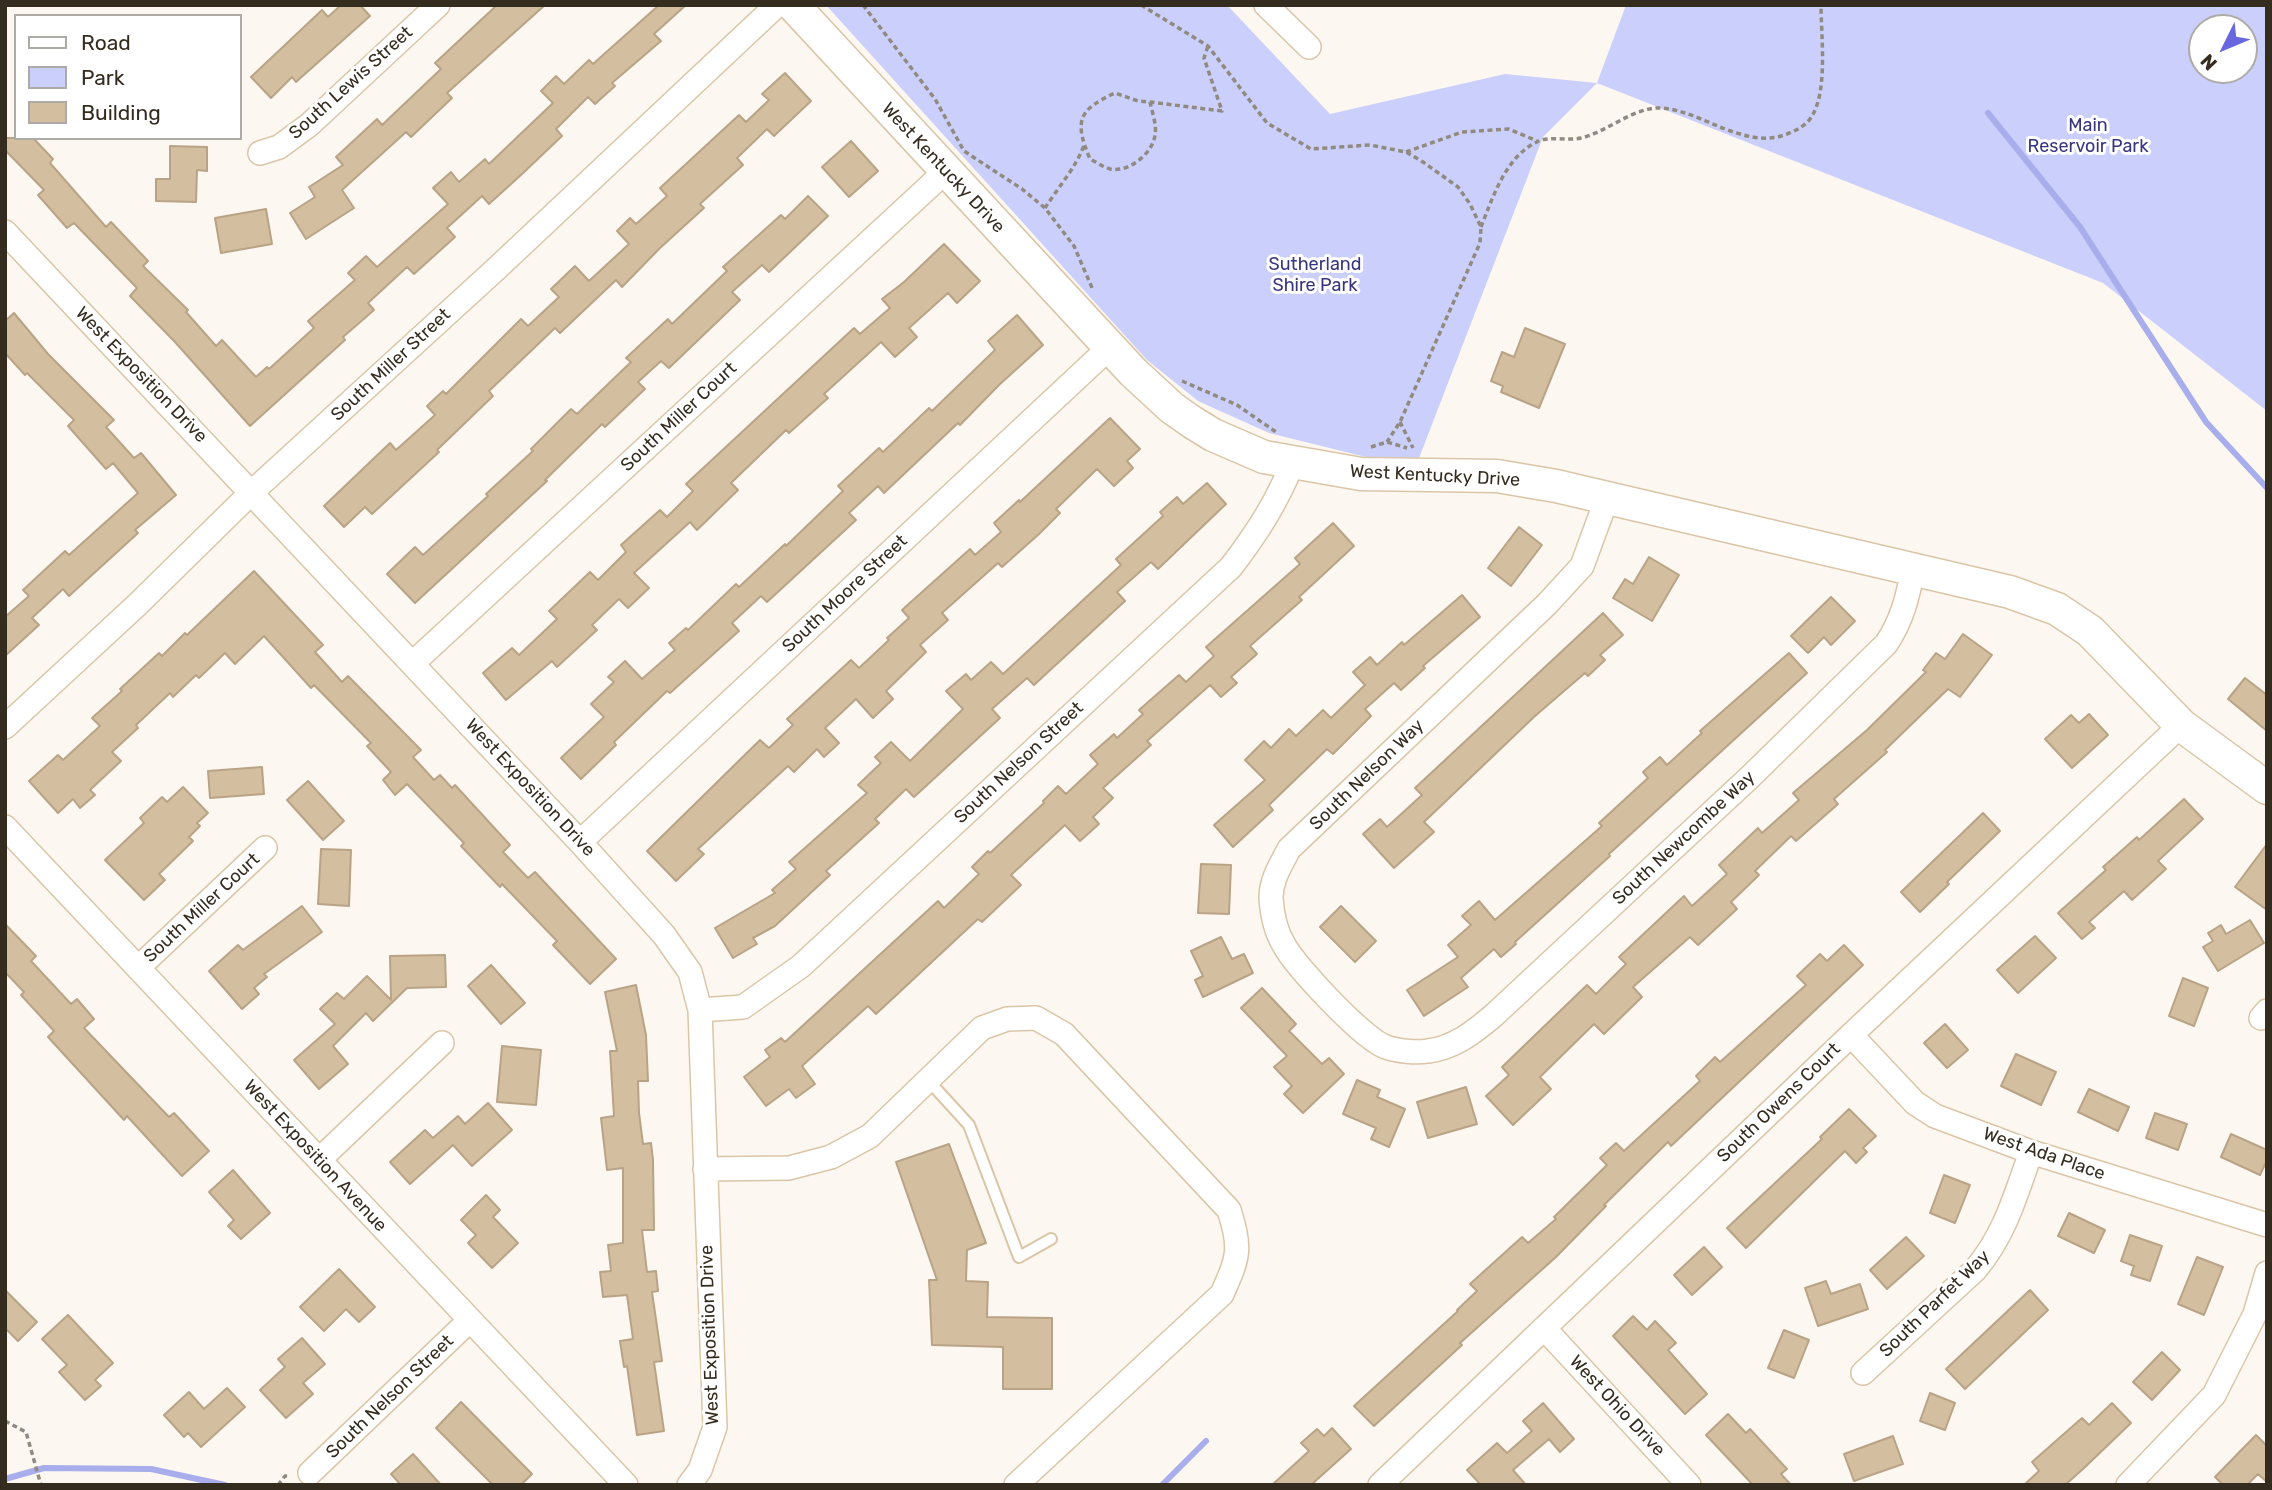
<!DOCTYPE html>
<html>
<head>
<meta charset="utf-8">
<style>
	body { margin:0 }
	#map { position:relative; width:2272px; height:1490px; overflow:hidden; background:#fcf8f1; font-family:Rubik,sans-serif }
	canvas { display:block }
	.frame { position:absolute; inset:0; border:7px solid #352c20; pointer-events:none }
	.legend { position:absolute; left:14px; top:14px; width:228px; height:126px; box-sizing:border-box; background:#fff; border:2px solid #aeaba6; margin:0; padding:9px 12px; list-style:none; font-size:21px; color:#352c20 }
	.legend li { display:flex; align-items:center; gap:14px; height:35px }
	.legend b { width:35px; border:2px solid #aeaba6 }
	.north { position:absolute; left:2188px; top:14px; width:70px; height:70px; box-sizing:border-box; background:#fff; border:2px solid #aeaba6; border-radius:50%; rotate:227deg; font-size:19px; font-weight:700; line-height:28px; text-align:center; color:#352c20 }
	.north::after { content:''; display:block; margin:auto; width:24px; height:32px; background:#6966e0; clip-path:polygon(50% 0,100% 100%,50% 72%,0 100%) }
</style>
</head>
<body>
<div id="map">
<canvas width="2272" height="1490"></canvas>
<div class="frame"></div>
<ul class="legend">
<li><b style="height:9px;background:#fff"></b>Road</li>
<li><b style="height:19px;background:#cacffb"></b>Park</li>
<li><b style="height:19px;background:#d4bea0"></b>Building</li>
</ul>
<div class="north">N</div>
</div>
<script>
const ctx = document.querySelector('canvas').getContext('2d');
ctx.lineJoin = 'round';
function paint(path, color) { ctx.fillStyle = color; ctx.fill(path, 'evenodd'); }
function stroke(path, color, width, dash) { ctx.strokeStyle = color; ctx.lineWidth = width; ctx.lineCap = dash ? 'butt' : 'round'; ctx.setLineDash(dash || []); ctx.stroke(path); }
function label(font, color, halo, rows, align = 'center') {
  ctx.font = font + ' Rubik,sans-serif'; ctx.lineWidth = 6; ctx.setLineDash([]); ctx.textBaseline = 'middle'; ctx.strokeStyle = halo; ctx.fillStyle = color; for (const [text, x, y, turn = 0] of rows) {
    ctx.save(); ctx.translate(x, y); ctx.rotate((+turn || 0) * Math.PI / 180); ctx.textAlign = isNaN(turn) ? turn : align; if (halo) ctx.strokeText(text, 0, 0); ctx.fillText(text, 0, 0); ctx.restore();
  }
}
const green = new Path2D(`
	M826,5H1227L1330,114L1505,74L1597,83L1626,5H2267V411L2103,283L1597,83L1543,137L1419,458L1378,460L1269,433L1198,401L1147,360ZM2202,28H2244V70H2202Z`);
const stream = new Path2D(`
	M1988,113L2080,227L2206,422L2267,488
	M5,1479L44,1468L151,1469L225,1485
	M1162,1485L1206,1441`);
const building = new Path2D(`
	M341,5H360L370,16L296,82L292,77L271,98L251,77L322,10L328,17Z
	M497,5H545L447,93L452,98L411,137L406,132L342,190L354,208L306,239L290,213L315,197L309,187L343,165L336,157L377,119L382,125L441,69L435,63Z
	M659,5H686L654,34L661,41L612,83L615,86L595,104L588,97L556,129L562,136L522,174L489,204L482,196L447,228L455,237L414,274L407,267L368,303L374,310L343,337L345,340L250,426L175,342L130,296L137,288L74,223L67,228L38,195L44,190L5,150V138H33L53,159L50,163L106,227L111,222L148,261L143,266L188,310L186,312L216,346L222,340L256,377L267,367L269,369L314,328L308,321L355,280L348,273L366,256L377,267L448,204L433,188L451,172L459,182L485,159L489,164L553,103L541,91L556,76L564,84L589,60L593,64Z
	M785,73L811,101L774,136L767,129L737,158L743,165L700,204L704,208L660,248L622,287L616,280L560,333L555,328L489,391L493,396L437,450L439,452L372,514L365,507L344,527L324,506L390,443L396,450L435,415L427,406L443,391L446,394L521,319L528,326L559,297L551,289L575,266L589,281L629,244L617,231L630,218L636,224L667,196L660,188L739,115L746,122L769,100L762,94Z
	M851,141L878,171L849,197L822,167Z
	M170,146L207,147V171L197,170L196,202L156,201V179H170Z
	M808,196L828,216L769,272L762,265L732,292L740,300L669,368L661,361L638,382L645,389L605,427L602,424L545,480L547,481L415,603L387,574L415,547L423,555L488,496L486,494L533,451L531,449L571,409L577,414L631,362L626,358L668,319L672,324L727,271L723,267L781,215L785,219Z
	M266,209L272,244L221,253L215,218Z
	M944,244L980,281L957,303L948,293L909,328L917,337L895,357L881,342L824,394L828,398L789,433L786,430L731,483L738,490L697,530L690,522L634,573L649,588L628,608L619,599L592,625L597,630L557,667L552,661L506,700L483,673L512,648L519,655L557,619L549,611L590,572L598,580L626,552L621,545L660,510L667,517L693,491L686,484L854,328L860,334L890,308L882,299L904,282Z
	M14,313L48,354L114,420L106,427L134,458L141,453L176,495L135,530L138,533L69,596L63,589L32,618L39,625L5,656V617L29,596L23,590L65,551L69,555L138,493L113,463L106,469L68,426L74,420L27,373L25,375L5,353V321Z
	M1017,315L1043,345L999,385L960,425L958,423L884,493L878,486L849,513L856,520L767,602L761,596L732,623L739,631L670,693L667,691L614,742L616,745L581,779L561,758L604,717L591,704L614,682L608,677L625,661L642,679L675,650L669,643L686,628L688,630L736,584L739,587L785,544L786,546L843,491L838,486L879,448L883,452L929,408L932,411L995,350L988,341Z
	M1525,328L1565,344L1539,408L1501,392L1503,386L1491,381L1502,352L1514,357Z
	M1110,418L1140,449L1127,461L1133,468L1114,486L1097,469L1056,509L1060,513L1039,534L1002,567L998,563L942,613L948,620L920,645L926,652L886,691L893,699L873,718L856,699L825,728L839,743L824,757L817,749L794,772L788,766L698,849L704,854L676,881L647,851L760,740L769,748L793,725L787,719L851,660L859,668L889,640L887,638L909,618L902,610L970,549L975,555L1001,532L994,523L1019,500L1020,502Z
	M1207,483L1226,504L1158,569L1151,562L1117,592L1125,601L1034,685L1027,678L992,709L1000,718L914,797L906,789L875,819L879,823L826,871L830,875L775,926L753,938L757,944L733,958L715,928L775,893L772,890L796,869L789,862L867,793L858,785L881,763L875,757L891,742L910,761L963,709L946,691L966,674L971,680L991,662L1003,674L1121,565L1116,559L1163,516L1160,512L1177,497L1183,504Z
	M1333,523L1354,546L1299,597L1302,600L1250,646L1257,654L1231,677L1237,683L1221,697L1210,685L1147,741L1151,745L1103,788L1113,798L1093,817L1099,824L1080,841L1065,825L1011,875L1021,885L982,922L978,919L876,1014L868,1006L802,1066L815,1084L796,1098L789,1089L766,1106L744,1077L770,1057L765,1050L781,1038L785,1042L938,901L944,908L979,874L972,867L988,851L990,853L1044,803L1043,801L1058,786L1066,794L1098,764L1090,755L1114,734L1117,738L1143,714L1139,710L1179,675L1186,682L1214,656L1206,647L1300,564L1295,558Z
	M1519,527L1542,545L1511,586L1488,568Z
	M1649,557L1679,575L1652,621L1613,598L1625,579L1633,584Z
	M254,571L323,645L315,652L342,682L348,676L421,750L413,757L434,780L440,775L452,788L455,785L510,845L503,852L528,878L535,872L616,959L590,984L553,945L557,941L502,884L500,887L461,846L464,843L407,784L395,795L383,780L391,772L367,746L371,743L314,685L311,688L264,636L235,664L225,653L199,678L196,675L173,697L170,693L136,725L138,728L112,752L121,761L90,790L95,795L80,808L73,799L58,813L29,781L58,755L63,760L100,726L92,718L122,691L120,689L159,653L162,656L185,633L187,635Z
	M1462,595L1480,617L1423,666L1425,668L1401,690L1394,683L1365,709L1371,716L1333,754L1327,749L1269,805L1273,810L1233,847L1214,825L1265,780L1245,760L1264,741L1271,748L1289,729L1296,736L1323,710L1331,718L1365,685L1353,672L1370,657L1377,665L1402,642L1404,645Z
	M1831,597L1855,621L1831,645L1824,637L1808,653L1791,636Z
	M1603,613L1623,635L1600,655L1605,660L1588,676L1585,673L1535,716L1424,822L1434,832L1394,868L1363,834L1380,819L1387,827L1422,795L1415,788Z
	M1963,634L1992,655L1960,697L1948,689L1885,750L1887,752L1834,799L1838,804L1796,841L1791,836L1755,871L1759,875L1731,902L1737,909L1698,945L1690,937L1633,987L1642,997L1604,1034L1594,1024L1540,1077L1551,1089L1513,1125L1486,1096L1509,1075L1502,1067L1587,985L1596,994L1626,964L1619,957L1684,896L1692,906L1727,874L1719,865L1758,828L1762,833L1799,800L1793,793L1867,730L1926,672L1923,670L1936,653L1945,659Z
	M1789,653L1807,673L1609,854L1610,856L1515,942L1516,944L1501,957L1494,949L1461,978L1468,987L1424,1016L1407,990L1458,957L1448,945L1471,925L1462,916L1479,901L1495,920L1602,826L1599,823L1648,778L1643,772L1660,757L1667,765L1702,733L1700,731Z
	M2245,678L2267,695V731L2228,699Z
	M2089,714L2108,735L2072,768L2045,739L2071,715L2079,723Z
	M262,767L264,794L210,798L208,771Z
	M308,781L344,821L323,840L287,800Z
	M183,787L208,813L197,823L200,826L189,837L193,841L159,874L165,880L144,900L105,860L144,823L140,818L162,797L167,802Z
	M2184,799L2203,819L2158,861L2166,869L2132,900L2124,891L2089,922L2095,928L2082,939L2058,913L2106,870L2103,867L2137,837L2139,840Z
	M1983,813L2000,831L1947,882L1949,884L1920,912L1901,892Z
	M2267,844V910L2235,887Z
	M321,849L351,850L349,906L318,904Z
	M1201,864L1231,865L1229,914L1198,913Z
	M302,906L322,932L264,974L267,977L254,988L259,994L242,1009L209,971L238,945L243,950Z
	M1341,906L1376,941L1355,962L1320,927Z
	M2250,920L2264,943L2218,971L2203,947L2213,941L2208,933L2221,925L2226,934Z
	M5,924L36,956L31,961L71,1004L77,999L94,1019L84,1028L169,1117L174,1113L209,1151L182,1176L127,1116L124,1120L48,1037L54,1031L21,995L24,992L5,972Z
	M2035,936L2056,958L2018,993L1997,970Z
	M1221,937L1232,959L1244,954L1253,973L1203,997L1195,980L1203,976L1191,951Z
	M1844,945L1863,965L1671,1146L1668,1142L1604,1205L1606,1206L1556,1257L1460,1343L1462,1345L1374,1426L1354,1406L1458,1311L1457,1310L1477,1291L1470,1284L1522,1237L1528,1243L1556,1219L1554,1217L1607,1165L1600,1158L1616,1143L1624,1151L1700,1081L1696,1076L1715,1057L1720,1062L1806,985L1797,976L1820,954L1827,961Z
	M445,955L446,987L407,988L373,1021L366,1013L333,1046L348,1064L319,1089L294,1060L335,1024L320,1009L337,993L344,999L367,976L391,1000L390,956Z
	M491,965L525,1003L501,1024L468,986Z
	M2183,978L2208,988L2194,1026L2169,1016Z
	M636,985L646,1035L648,1081H638L639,1113L643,1144L651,1143L653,1160L654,1230H642L647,1272L656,1271L658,1291L652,1292L662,1361L654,1362L664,1431L637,1435L627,1366L624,1367L620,1341L633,1339L627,1295L603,1297L600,1272L611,1271L608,1245L623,1243V1168L607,1170L601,1118L614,1116L610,1051H617L605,992Z
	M1262,988L1296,1024L1289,1031L1322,1064L1329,1058L1344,1074L1303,1113L1284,1094L1292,1086L1274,1067L1287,1056L1241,1008Z
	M1945,1024L1968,1050L1947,1068L1924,1043Z
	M502,1046L541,1050L536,1105L497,1102Z
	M2016,1054L2056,1072L2041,1105L2001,1086Z
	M1357,1080L1380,1090L1377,1097L1405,1109L1389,1147L1371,1139L1376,1128L1343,1114Z
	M1466,1087L1477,1124L1428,1138L1417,1102Z
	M2089,1089L2129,1107L2118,1131L2078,1112Z
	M488,1103L512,1130L472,1166L453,1145L410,1184L390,1162L425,1130L433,1138L458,1116L465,1124Z
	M1849,1109L1876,1136L1863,1148L1867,1152L1856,1163L1845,1151L1746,1248L1727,1228L1822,1139L1820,1137Z
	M2155,1113L2187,1124L2178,1150L2146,1138Z
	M2231,1134L2267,1150V1160L2260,1175L2221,1157Z
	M949,1144L986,1243L967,1250L966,1281L988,1282L987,1317L1052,1318V1389H1003V1347L932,1345L929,1280H937L896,1162Z
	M233,1170L270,1213L241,1239L228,1226L234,1220L209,1192Z
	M1944,1175L1970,1185L1955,1223L1930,1213Z
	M486,1195L500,1210L493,1217L518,1243L492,1268L468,1243L476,1235L461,1220Z
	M2069,1213L2105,1230L2094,1253L2058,1236Z
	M2130,1235L2162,1246L2150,1281L2131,1275L2134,1266L2121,1261Z
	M1906,1237L1924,1256L1887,1289L1870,1270Z
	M1704,1247L1722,1267L1692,1295L1674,1275Z
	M2197,1257L2223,1267L2204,1315L2178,1304Z
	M339,1269L375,1307L359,1322L346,1309L324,1331L300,1307Z
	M1826,1281L1831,1294L1860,1284L1868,1309L1818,1326L1805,1288Z
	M5,1290L37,1322L18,1341L5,1328Z
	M2030,1290L2048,1310L1965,1389L1946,1369Z
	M68,1315L113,1363L95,1380L101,1386L85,1400L59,1372L67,1365L42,1339Z
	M1633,1316L1647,1330L1655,1321L1676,1343L1668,1350L1707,1394L1685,1414L1613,1336Z
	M1784,1330L1809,1340L1794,1378L1768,1368Z
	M302,1338L325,1364L303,1383L313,1394L286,1418L260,1390L285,1367L278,1359Z
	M2162,1352L2180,1370L2152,1400L2133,1382Z
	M227,1388L245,1407L201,1447L188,1433L184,1437L164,1415L189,1392L204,1409Z
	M1930,1393L1955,1403L1945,1430L1920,1421Z
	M461,1402L532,1474L521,1485H493L436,1428Z
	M1543,1403L1574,1439L1560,1452L1549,1439L1513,1470L1526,1485H1481L1467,1470L1497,1443L1507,1453L1532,1431L1523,1421Z
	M2112,1403L2131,1423L2083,1469L2065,1485H2024L2039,1471L2032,1462L2082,1418L2089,1425Z
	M1728,1414L1746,1433L1750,1429L1787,1469L1781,1474L1791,1485H1753L1706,1435Z
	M1332,1428L1351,1449L1311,1485H1272L1309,1451L1301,1443L1317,1429L1324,1436Z
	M2256,1435L2267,1446V1482L2258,1474L2247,1485H2223L2215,1477Z
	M1893,1436L1903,1464L1854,1481L1844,1454Z
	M413,1454L441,1485H401L391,1474Z`);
const path = new Path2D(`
	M863,5L935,99L964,151L1022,189L1045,208L1074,246L1093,290
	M1141,5L1208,46L1267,123L1311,149L1370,145L1406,152L1423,162L1458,187L1470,204L1481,227L1480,243L1400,422L1387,442
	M1150,102C1152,112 1157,125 1155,135C1153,153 1129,173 1110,169C1103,167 1096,162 1090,159C1074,121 1078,110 1115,93L1138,101L1150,102L1222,111L1204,58L1208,46
	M1406,152L1462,132L1509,129L1537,141
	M1045,208C1057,189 1077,166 1084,145
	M1481,227C1493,197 1506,155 1539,141C1551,136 1567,141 1581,138C1607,132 1634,107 1660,108C1687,109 1714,127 1740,134C1756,139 1772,140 1787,134C1797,130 1807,125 1812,116C1828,90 1821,35 1821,5
	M1182,381L1237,405L1276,432
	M1400,422L1413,448
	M1371,447L1387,442L1407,448
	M5,1421L26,1432L41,1485
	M278,1485L285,1476H290`);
const lane = new Path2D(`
	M927,1079L969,1125L1019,1257L1051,1239`);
const street = new Path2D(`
	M1266,5L1309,47
	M260,153L279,147L309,125L438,5
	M5,232L580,842L664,935L690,972L700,1010L715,1427L700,1470L689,1485
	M1607,498L1582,566L1547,604L1289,849C1281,865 1271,879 1271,898C1272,913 1276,932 1284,945C1295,966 1364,1040 1386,1047C1397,1051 1416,1053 1428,1051C1454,1048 1474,1032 1493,1016L1750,777L1886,644C1902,621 1908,596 1913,569
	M413,663L946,171
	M5,727L138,604L252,492L495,270L777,5
	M5,827L626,1485
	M580,842L1110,347
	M138,968L265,848
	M700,1010L743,1007L801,966L1231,567C1257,533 1277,502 1293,462
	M2261,1018L2267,1011
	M1851,1035L1915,1103L1935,1116L2031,1152L2267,1225
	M319,1160L442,1043
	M705,1169L789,1168L831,1157L870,1136L982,1028L1007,1019L1036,1018L1064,1034L1229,1210C1242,1249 1238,1258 1222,1294L1016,1485
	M1544,1328L1689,1485
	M1863,1373L1975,1270C2005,1235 2016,1194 2031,1152
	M310,1473L470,1320
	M1380,1485L1851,1035L2181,725
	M2128,1485L2214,1395L2255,1314L2267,1273`);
const secondary = new Path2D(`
	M793,5L1133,372L1172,408L1192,422L1213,435L1264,457L1361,474L1497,476L1556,486L2010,592L2057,609L2090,631L2181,725L2267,788`);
const streetNames = [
	["South Lewis Street",351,83,-42],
	["West Kentucky Drive",943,168,47],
	["South Miller Street",391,365,-43],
	["West Exposition Drive",141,375,46],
	["South Miller Court",679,417,-43],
	["West Kentucky Drive",1435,476,3],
	["South Moore Street",845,594,-43],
	["South Nelson Street",1019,763,-43],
	["South Nelson Way",1367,775,-44],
	["West Exposition Drive",530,788,47],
	["South Newcombe Way",1684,838,-43],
	["South Miller Court",202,908,-43],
	["South Owens Court",1779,1103,-44],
	["West Ada Place",2044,1154,19],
	["West Exposition Avenue",315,1156,47],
	["South Parfet Way",1935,1304,-44],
	["West Exposition Drive",710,1335,-92],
	["South Nelson Street",390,1397,-44],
	["West Ohio Drive",1617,1406,47]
];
const parkNames = [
	["Main",2088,126],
	["Reservoir Park",2088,147],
	["Sutherland",1315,265],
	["Shire Park",1315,286]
];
paint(green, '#cacffb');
stroke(stream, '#a8adeb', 6);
paint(building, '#d4bea0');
stroke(building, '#b9a386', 2);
stroke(lane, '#dbc5a7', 14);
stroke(street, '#dbc5a7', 26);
stroke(secondary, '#dbc5a7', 35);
stroke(path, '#918a80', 3.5, [5, 3.5]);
stroke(lane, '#fff', 10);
stroke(street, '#fff', 23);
stroke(secondary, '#fff', 32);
label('18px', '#352c20', '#fff', streetNames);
label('18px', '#37357e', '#fff', parkNames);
</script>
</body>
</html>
